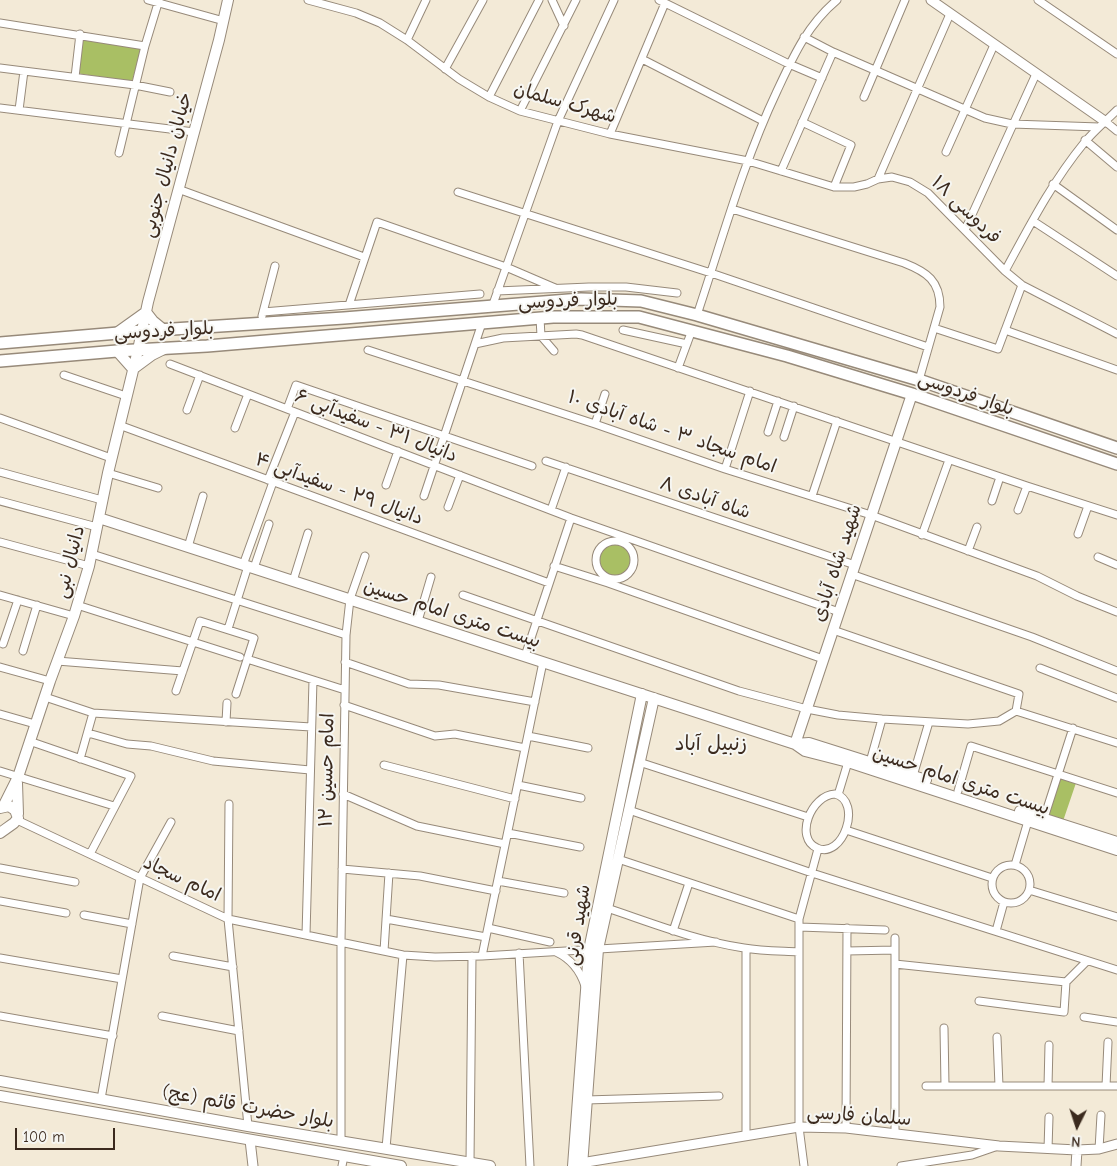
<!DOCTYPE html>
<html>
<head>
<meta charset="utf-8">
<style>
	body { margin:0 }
	#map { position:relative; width:1117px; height:1166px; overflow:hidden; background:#f3ead7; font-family:"Comic Neue",sans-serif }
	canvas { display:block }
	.north { position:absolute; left:1052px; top:1101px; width:50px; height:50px; -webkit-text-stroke:4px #f6f6f2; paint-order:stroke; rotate:184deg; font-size:14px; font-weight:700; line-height:20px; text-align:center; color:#3b2a1e }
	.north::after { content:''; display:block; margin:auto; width:18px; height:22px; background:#3b2a1e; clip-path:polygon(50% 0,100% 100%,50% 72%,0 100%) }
	.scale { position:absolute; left:15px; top:1128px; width:100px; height:22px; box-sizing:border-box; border:2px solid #3b2a1e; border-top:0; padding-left:6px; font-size:15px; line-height:18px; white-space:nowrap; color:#3b2a1e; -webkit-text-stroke:4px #f6f6f2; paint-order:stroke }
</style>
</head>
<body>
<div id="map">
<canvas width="1117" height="1166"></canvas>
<div class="north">N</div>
<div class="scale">100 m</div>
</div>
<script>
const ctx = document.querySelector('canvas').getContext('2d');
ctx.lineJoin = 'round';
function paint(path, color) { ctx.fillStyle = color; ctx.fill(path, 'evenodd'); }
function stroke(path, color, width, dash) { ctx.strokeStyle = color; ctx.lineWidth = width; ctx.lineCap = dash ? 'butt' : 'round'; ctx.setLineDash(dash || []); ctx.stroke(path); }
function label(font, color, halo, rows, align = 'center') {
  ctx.font = font + ' "Comic Neue","Playpen Sans Arabic",sans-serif'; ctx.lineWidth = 4; ctx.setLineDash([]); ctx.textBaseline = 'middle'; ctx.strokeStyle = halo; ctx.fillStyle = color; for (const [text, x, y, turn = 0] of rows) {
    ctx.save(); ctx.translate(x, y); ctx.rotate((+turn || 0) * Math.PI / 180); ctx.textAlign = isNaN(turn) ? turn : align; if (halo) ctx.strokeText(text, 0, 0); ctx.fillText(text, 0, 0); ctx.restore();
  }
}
const green = new Path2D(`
	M82,38L141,48L132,82L76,73Z
	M599 560a16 16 0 1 1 32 0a16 16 0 1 1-32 0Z
	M1059,775L1077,780L1062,824L1044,818Z`);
const minor = new Path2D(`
	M148,0L224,21
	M308,0L356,13L380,23L407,40L459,79L489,97L520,111L610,134L748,161L834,187H854L867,184L878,179L892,177L910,182L928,193L1005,271L1022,285L1117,334
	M552,0L564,26
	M659,0L789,64L822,78
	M1038,0L1117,54
	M0,23L145,46
	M804,37L833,52L985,118L1012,124L1099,127
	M407,40L426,0
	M642,59L763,121
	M0,68L135,85L170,92
	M445,69L483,0
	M75,77L80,34
	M489,97L539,0
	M864,97L905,0
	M0,108L194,132
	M19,110L24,71
	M520,111L576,0
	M802,122L851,145L834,187
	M1106,122L1117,131
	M610,134L665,3
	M1085,140L1117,167
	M946,152L994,45
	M119,153L145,46L159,0
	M781,171L833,52
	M878,179L950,14
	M1053,184L1117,230
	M178,189L364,257
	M458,192L711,273L928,347
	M732,209L904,263C927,272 940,281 940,307L919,380
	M1033,221L1117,276
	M965,230L1036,74
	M1005,271C1029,227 1052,182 1084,143C1094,131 1106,121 1117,110
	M497,291L589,287H626L677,293
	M349,305L377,222L506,267L555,288
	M492,307L558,121L614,0
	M263,312L480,294
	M697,315C722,240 743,163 777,91C793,57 807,25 837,0
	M262,316L275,266
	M540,318L541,336L554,351
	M934,328L998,349L1022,285
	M623,330L687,344
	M1005,330L1117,370
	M475,344L503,338L576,334L582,335L1027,486L1117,515
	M368,350L595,424L725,469L871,515L1037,576L1077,596L1117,612
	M170,364L571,518L839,612
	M678,368L692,330
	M64,375L126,396
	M287,409L296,385L532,466
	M187,410L200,375
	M0,418L111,458
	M595,424L605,394
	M119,425L549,583
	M235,428L248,394
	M768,432L778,401
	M784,437L794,406
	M546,461L855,565
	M725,469L750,391
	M0,472L102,500
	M108,473L158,488
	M268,480L295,412
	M386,485L398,451
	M424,496L482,323
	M812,496L837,421
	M0,501L97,527
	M992,501L1000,477
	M448,507L460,475
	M551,510L566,467
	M1018,510L1027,486
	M1078,534L1088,506
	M922,535L949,460
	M596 560a19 19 0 1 1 38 0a19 19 0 1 1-38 0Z
	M0,542L89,566
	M188,547L203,496
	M968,551L977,527
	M92,554L346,635
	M1098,557L1117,565
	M243,565L273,482
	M554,566L608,583L823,659
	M254,568L269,524
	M851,574L1032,637L1117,671
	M293,581L308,533
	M0,595L74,616
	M463,595L739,691L807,709L838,715L882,719L968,724L999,721L1016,711
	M77,605L240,657
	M418,621L431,577
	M228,629L248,566
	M833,630L1019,694L1016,711
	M3,644L18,600
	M23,651L37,605
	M525,656L571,518
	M247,659L345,690
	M57,661L183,671
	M345,662L409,684L439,685L535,702
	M0,667L50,681
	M1040,668L1117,698
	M176,691L200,621L254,638L236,694
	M45,697L93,713L311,727
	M344,705L435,736L455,734L525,748
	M1016,711L1117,743
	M0,714L35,724
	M226,722L227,703
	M88,733L127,744L151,746L213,761L310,770
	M528,736L588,748
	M29,741L131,776L90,854
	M80,759L93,713
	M639,762L808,817
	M870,762L882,719
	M384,765L515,799
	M0,771L114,806
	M913,776L929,722
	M518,785L581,798
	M958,791L971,746L1117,793
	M343,794L417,826L505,844
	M835,794C863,801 843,860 817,848C794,838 811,795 835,794Z
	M838,795L848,762
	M229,804L228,919L248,1126
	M629,810L812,873L1117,970
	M1044,818L1073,728
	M17,820L228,919L403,955L435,957L482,956L716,942
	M846,830L992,878
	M508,833L580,847
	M618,859L799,919
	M992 884a19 19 0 1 1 38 0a19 19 0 1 1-38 0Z
	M1015,865L1028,821
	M0,868L75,882
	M342,869L420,876L496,891
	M498,881L564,893
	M1029,890L1117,917
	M0,901L66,913
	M607,908C652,923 697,941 744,948C762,951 781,951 798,952
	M84,915L132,924
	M386,919L486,937
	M799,927L885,930
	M488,928L550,942
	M673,931L689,883
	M996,931L1004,902
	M306,935L313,680
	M746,949V1136
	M384,951L389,873
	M847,951L895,950
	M556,952C571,959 580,970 585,986
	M519,953L530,1166
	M173,956L233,967
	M482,956L543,662
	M0,958L122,979
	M895,964L1066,982L1087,961
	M979,1001L1064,1012L1066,982
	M0,1016L113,1036
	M162,1016L239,1031
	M1084,1017L1117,1022
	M944,1028L945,1086
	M997,1037L999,1086
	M926,1086H1117
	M1048,1086L1049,1045
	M1106,1086L1108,1042
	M101,1099L140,878L171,822
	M586,1100L719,1096
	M846,1128L847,928
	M895,1133V938
	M341,1141V942L346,635L350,599L365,556
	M386,1148L403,955
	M1048,1149L1049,1117
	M1099,1149L1101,1115
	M470,1163L472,956
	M342,1166L344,1156
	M804,1166L799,1127V919L818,849
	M901,1166L972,1155L998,1146`);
const tertiary = new Path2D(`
	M931,0L1106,122
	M250,1140L253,1166
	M581,1163L799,1127L846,1128L999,1146L1077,1150L1099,1149L1117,1144
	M1076,1166L1077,1150`);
const secondary = new Path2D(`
	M118,332L146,312L153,321L164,330
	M117,351L133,369L152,355L164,349
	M99,518L795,744L805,751L848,762L1117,850
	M795,744L912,394
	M795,744L809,743L926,780
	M17,783L18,814
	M3,807L18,777L50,681L74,616L89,566L108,473L138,350L148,302L219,40L228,0
	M0,808L9,806L15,810L18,818L14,823L0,833
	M1020,811L1117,842
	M0,1081L248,1126L490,1166
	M0,1096L401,1166
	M573,1166L589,950L642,694
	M582,1166L598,949L654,698`);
const primary = new Path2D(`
	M0,343L142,331L344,318L581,299L641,301L697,315L919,380L1117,448
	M0,361L117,351L207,346L553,317H639L787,356L912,394L1117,464`);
const streetNames = [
	["شهرک سلمان",565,103,16],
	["خیابان دانیال جنوبی",167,165,-75],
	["فردوسی ۱۸",966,210,44],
	["بلوار فردوسی",568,301,-2],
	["بلوار فردوسی",164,331,-3],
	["بلوار فردوسی",966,394,19],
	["دانیال ۳۱ - سفیدآبی ۶",376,426,21],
	["امام سجاد ۳ - شاه آبادی ۱۰",672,432,19],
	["دانیال ۲۹ - سفیدآبی ۴",339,489,20],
	["شاه آبادی ۸",705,498,19],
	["دانیال نبی",70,562,-76],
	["شهید شاه آبادی",837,563,-72],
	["بیست متری امام حسین",452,614,18],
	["امام حسین ۱۲",327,770,-89],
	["بیست متری امام حسین",961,781,18],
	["امام سجاد",182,879,25],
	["شهید قرنی",578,925,-81],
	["بلوار حضرت قائم (عج)",248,1107,10],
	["سلمان فارسی",859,1116,4]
];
const neighbourhoodNames = [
	["زنبیل آباد",711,744]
];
paint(green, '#a9bf64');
stroke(minor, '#978a7a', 9);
stroke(tertiary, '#978a7a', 11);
stroke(secondary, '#978a7a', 12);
stroke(primary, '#978a7a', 14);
stroke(minor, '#fff', 7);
stroke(tertiary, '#fff', 9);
stroke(secondary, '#fff', 10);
stroke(primary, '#fff', 11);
label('19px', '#3b2a1e', '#f6f6f2', streetNames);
label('20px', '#3b2a1e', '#f6f6f2', neighbourhoodNames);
</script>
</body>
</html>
